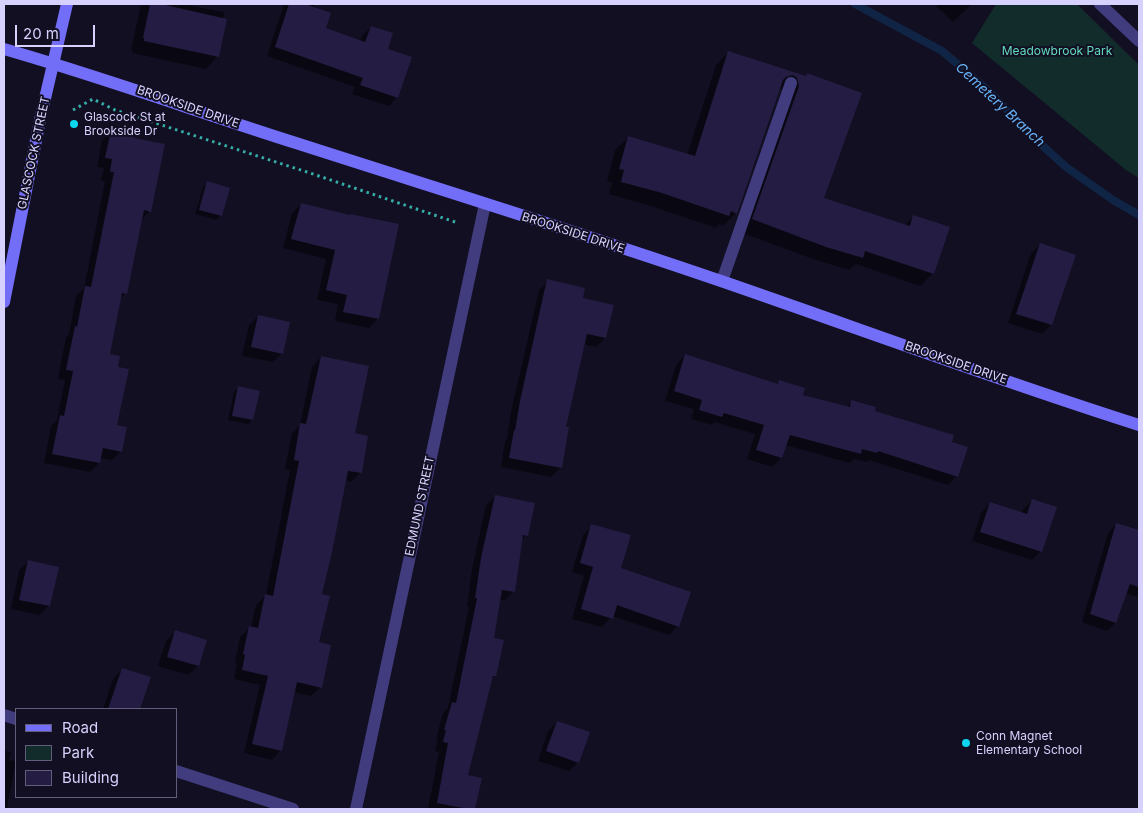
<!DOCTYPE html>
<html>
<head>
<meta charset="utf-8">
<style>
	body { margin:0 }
	#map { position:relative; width:1143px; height:813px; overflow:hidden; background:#120f22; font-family:Inter,sans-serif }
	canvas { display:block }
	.frame { position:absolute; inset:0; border:5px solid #d7d2fd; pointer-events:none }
	.legend { position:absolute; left:15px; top:708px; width:162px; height:90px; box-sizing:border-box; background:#120f22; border:1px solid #615d7a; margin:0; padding:6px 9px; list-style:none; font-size:15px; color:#d7d2fd }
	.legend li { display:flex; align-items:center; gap:10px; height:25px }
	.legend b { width:25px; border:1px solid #615d7a }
	.scale { position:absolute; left:15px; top:25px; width:80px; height:22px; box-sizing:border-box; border:2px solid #d7d2fd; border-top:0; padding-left:6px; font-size:15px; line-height:18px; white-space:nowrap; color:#d7d2fd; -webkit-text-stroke:4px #120f22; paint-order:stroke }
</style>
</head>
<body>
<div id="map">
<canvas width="1143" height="813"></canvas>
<div class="frame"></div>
<ul class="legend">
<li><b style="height:6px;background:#736ef8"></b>Road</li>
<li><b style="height:14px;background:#122c2b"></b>Park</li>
<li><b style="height:14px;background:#241c42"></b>Building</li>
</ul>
<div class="scale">20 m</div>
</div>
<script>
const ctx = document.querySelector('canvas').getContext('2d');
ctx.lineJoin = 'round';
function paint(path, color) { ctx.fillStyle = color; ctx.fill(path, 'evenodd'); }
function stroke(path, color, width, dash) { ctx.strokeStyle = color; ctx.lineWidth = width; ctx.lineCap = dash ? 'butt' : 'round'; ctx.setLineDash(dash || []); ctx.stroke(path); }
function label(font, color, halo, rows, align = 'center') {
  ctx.font = font + ' Inter,sans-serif'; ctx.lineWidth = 4; ctx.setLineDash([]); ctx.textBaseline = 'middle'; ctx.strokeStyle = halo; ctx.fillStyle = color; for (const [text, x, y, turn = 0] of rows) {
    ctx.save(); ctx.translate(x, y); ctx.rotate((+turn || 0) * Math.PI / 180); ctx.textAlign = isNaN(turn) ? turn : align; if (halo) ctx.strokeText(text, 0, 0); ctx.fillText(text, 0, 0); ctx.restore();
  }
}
const green = new Path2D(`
	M996,4H1077L1139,65V178L1126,170L972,43Z`);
const shadow = new Path2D(`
	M141,4H182L224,12L218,56L206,69L132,53L133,50H131Z
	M284,4H315L314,8L324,29L360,41L362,36L371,27L386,50L397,97L389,106L352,94L355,87L267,56Z
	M939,4H938H972L953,22L936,6Z
	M729,52L805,77L823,199L905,225L914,216L933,273L920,286L856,264L849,270L813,259L740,232L785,91L779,88L736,213L723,226L719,224L716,228L648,205L609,194L612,183L607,181L615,150L628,138L687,155L716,65Z
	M111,131L133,139L150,211L140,221L125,293L119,300L109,355L117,368L116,426L121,451L112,460L100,458L99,463L90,472L44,463L51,426L57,420L65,380L58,379L66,337L69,334L76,296L84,289L105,181L101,180L104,168L97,167L102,140Z
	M208,183L220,216L216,220L195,214L203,187Z
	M301,204L349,216L378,318L369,328L335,321L338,304L317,300L326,259L283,248L292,213Z
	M1041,244L1051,325L1042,334L1008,323L1031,253Z
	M548,281L581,299L605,338L596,347L583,344L565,428L561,467L551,477L501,467L505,441L507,439L511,412L539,290Z
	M258,316L282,353L273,362L242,356L249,325Z
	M685,355L776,385L780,381L801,396L846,408L851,402L951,443L957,476L948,485L869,460L867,462L854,459L850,463L785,445L781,458L772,467L747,459L755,434L715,422L712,425L691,419L694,409L665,401L676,365Z
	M321,357L353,434L361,472L351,482L345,480L321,595L318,643L321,687L311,696L294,692L281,750L272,760L244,753L260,685L234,679L237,664L235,663L240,637L250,628H251L256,605L266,595L290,470L285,469L292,433L300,425L312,367Z
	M238,388L258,392L252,420L248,424L228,420L234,392Z
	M495,496L526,535L521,540L514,591L505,600H499L493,639L495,676L490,681L466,776L480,778L474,809H428L439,752L435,751L438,739H436L443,713L448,708L469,607H467L472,569L486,505Z
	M1033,500L1041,551L1032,560L972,541L981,513L990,503L1022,513L1023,509Z
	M1116,524L1139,531V594L1137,597L1126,593L1115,623L1107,631L1082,622L1108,533Z
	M592,526L620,569L678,626L669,635L612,616L602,627L572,619L584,576L572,572L583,535Z
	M28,561L49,605L40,615L11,609L19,571Z
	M175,632L205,641L198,666L188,675L158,666L166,641Z
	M122,669L149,678L139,709H103L113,679Z
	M557,722L578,762L569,771L538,761L548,731Z
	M4,751L11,752L9,760L16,761L7,809H4Z`);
const stream = new Path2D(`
	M855,4L942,51L988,90L1033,137L1066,167L1113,200L1139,215`);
const building = new Path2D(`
	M150,4H161L227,19L219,57L144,41V38H143Z
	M289,4H305L331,13L326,28L365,42L371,26L393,33L388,49L412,57L398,98L360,85L363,78L275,47Z
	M728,51L806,76L807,73L862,93L824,198L910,226L913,215L950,227L934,274L865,251L863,258L826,247L752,219L799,86L797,78L793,75L786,77L783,80L737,214L731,211L729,216L662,193L621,182L624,170L619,169L628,136L695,156Z
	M111,130L135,135L134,138L165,144L151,212L144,210L127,294L122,293L110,354L120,356L118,367L129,369L117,425L127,427L122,452L103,448L100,463L52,454L60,415L64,416L73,371L66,370L75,326L77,327L85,286L91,287L114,172H110L112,159L105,158Z
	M207,181L230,188L222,216L199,210Z
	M301,203L350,215V214L399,224L379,319L343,312L347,295L326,290L335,250L291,239Z
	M1040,243L1076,255L1052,325L1016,314Z
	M547,279L585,288L583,298L614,305L606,338L587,334L566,427H569L562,468L509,458L514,430L515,431L520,401Z
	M258,315L290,322L283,354L251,347Z
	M685,354L778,384L779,380L805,388L803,395L850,407L851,400L876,407L875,411L954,435L952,442L968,447L958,477L878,451L877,453L862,449L861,454L790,435L782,458L756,450L764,425L724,413L722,417L699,410L702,400L674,391Z
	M321,356L369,366L355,433L368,436L362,473L348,471L332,552L322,594L330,596L319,642L331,645L322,688L297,682L282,751L252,744L268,676L242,670L245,655L243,654L249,626L258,628L265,594L273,596L299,461L294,460L300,423L306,424Z
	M238,386L260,391L253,420L232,416Z
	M495,495L535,503L528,536L523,535L515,592L502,590L494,638L504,640L496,676H493L468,775L482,778L475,809H468L437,803L448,743L443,742L446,730H444L452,702L456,703L477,598H475L481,558Z
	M1032,499L1057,507L1042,552L980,532L990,502L1027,514Z
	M1116,523L1139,530V587L1130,584L1116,623L1090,614Z
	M591,524L631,535L621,568L691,592L679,627L617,605L613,619L581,609L593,567L580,563Z
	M28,560L59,567L50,606L19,600Z
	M175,630L207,640L199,666L167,657Z
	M122,668L151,677L140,709H108Z
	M557,721L590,732L579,763L546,751Z`);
const path = new Path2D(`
	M73,110L93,99L115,110L307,172L458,223`);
const street = new Path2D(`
	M1100,4L1139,41
	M722,281L791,83
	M4,715L16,719
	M176,771L293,809
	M356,809L485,204`);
const secondary = new Path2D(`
	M4,49C102,77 198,112 296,143C439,189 582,233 724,282C863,330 1000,381 1139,425
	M4,302L40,120L67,4`);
const markers = [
	[74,124,5,"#0cd5ee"],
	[966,743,5,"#0cd5ee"]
];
const parkNames = [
	["Meadowbrook Park",1057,51]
];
const streetNames = [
	["BROOKSIDE DRIVE",188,107,19],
	["GLASCOCK STREET",34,153,-78],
	["BROOKSIDE DRIVE",573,233,18],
	["BROOKSIDE DRIVE",956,363,19],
	["EDMUND STREET",420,506,-78]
];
const poiNames = [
	["Glascock St at",84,117],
	["Brookside Dr",84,131],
	["Conn Magnet",976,736],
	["Elementary School",976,750]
];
const waterNames = [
	["Cemetery Branch",1000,105,43]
];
paint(green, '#122c2b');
paint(shadow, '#0007');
stroke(stream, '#102445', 8);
paint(building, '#241c42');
stroke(path, '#35aea8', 3, [2.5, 4]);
stroke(street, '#403c7e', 12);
stroke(secondary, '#736ef8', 12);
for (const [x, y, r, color] of markers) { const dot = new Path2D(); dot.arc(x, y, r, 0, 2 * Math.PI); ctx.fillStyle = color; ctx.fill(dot); stroke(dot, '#120f22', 2); }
label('12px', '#62d9bc', '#120f22', parkNames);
label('12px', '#d7d2fd', '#120f22', streetNames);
label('12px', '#d7d2fd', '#120f22', poiNames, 'left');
label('italic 14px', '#66b2f7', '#120f22', waterNames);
</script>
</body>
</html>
